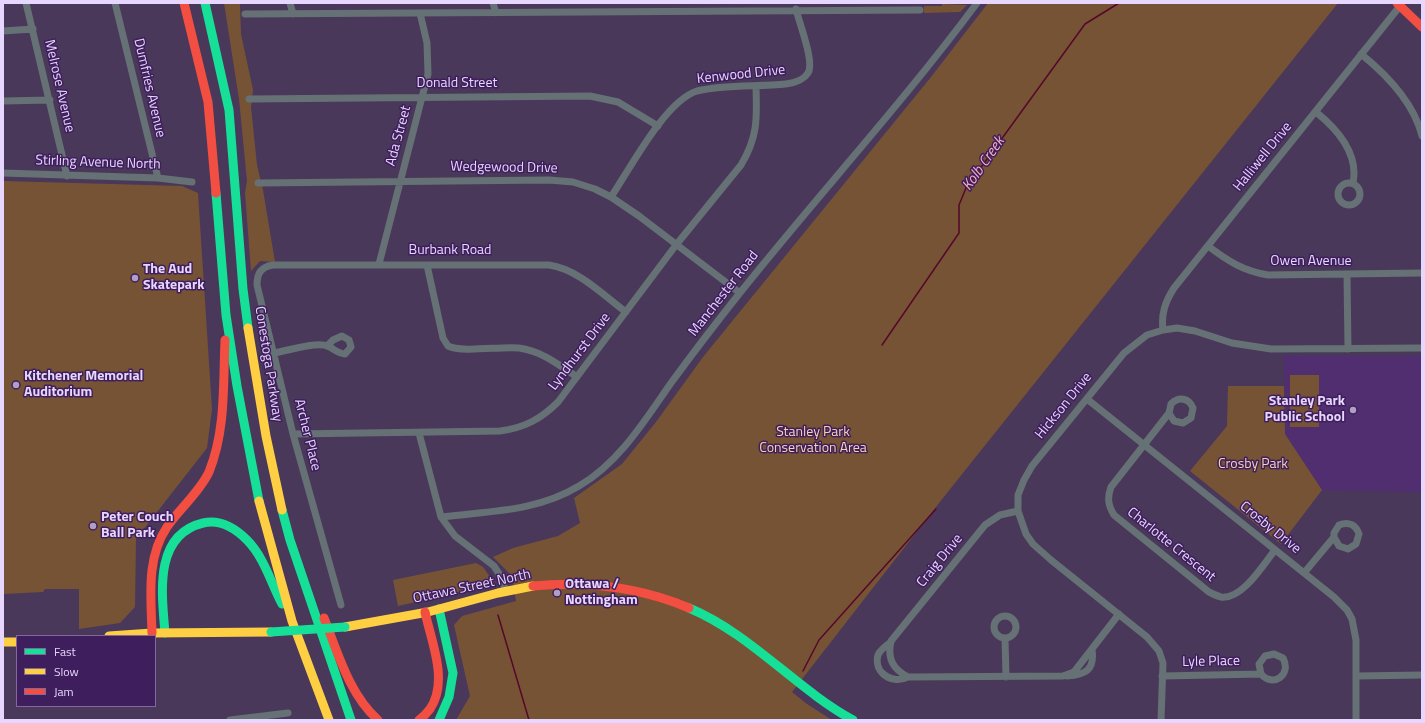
<!DOCTYPE html>
<html>
<head>
<meta charset="utf-8">
<style>
	body { margin:0 }
	#map { position:relative; width:1425px; height:723px; overflow:hidden; background:#49385a; font-family:"Titillium Web",sans-serif }
	canvas { display:block }
	.frame { position:absolute; inset:0; border:4px solid #e7d6fd; pointer-events:none }
	.legend { position:absolute; left:16px; top:635px; width:140px; height:72px; box-sizing:border-box; background:#3f1e5d; border:1px solid #82689d; margin:0; padding:5px 7px; list-style:none; font-size:12px; color:#e7d6fd }
	.legend li { display:flex; align-items:center; gap:8px; height:20px }
	.legend b { width:20px; border:1px solid #82689d }
</style>
</head>
<body>
<div id="map">
<canvas width="1425" height="723"></canvas>
<div class="frame"></div>
<ul class="legend">
<li><b style="height:5px;background:#16e098"></b>Fast</li>
<li><b style="height:5px;background:#ffcf43"></b>Slow</li>
<li><b style="height:5px;background:#f24e42"></b>Jam</li>
</ul>
</div>
<script>
const ctx = document.querySelector('canvas').getContext('2d');
ctx.lineJoin = 'round';
function paint(path, color) { ctx.fillStyle = color; ctx.fill(path, 'evenodd'); }
function stroke(path, color, width, dash) { ctx.strokeStyle = color; ctx.lineWidth = width; ctx.lineCap = dash ? 'butt' : 'round'; ctx.setLineDash(dash || []); ctx.stroke(path); }
function label(font, color, halo, rows, align = 'center') {
  ctx.font = font + ' "Titillium Web",sans-serif'; ctx.lineWidth = 3; ctx.setLineDash([]); ctx.textBaseline = 'middle'; ctx.strokeStyle = halo; ctx.fillStyle = color; for (const [text, x, y, turn = 0] of rows) {
    ctx.save(); ctx.translate(x, y); ctx.rotate((+turn || 0) * Math.PI / 180); ctx.textAlign = isNaN(turn) ? turn : align; if (halo) ctx.strokeText(text, 0, 0); ctx.fillText(text, 0, 0); ctx.restore();
  }
}
const built = new Path2D(`
	M1284,356H1422V492L1322,490L1285,434Z`);
const green = new Path2D(`
	M224,3H240V5L241,34L253,90L251,107L257,165L263,190L275,262L260,261L251,271L245,193L247,181L239,99Z
	M988,3H1338L939,503L792,692L807,704L832,720H456L470,696L454,625L462,616L516,601L512,576L493,557L513,548L558,536L580,523L574,498L622,464L656,422L703,357L931,77Z
	M942,4L967,5L960,12L924,13V6H942Z
	M3,181L182,186L198,193L212,409L207,448L136,539L135,607L120,623L79,629V589H45L43,592L3,594Z
	M1290,375H1319V427H1290Z
	M1228,386H1284L1285,434L1322,490L1281,544L1190,471L1227,426Z
	M476,563L483,567L495,584L398,606L393,580Z`);
const stream = new Path2D(`
	M882,345L959,233V205L966,188L1085,24L1119,3
	M498,615L529,720
	M803,671L819,640L936,509`);
const street = new Path2D(`
	M26,3L67,176
	M115,3L158,178
	M290,3L293,14
	M493,3L496,13
	M245,14L920,10
	M3,31L33,29
	M1361,54C1387,75 1414,103 1422,136
	M249,99L590,96L618,102L658,126
	M3,101L50,100
	M1316,112C1337,129 1359,154 1353,183
	M3,173L158,178L192,182
	M1338 194a11 11 0 1 1 22 0a11 11 0 1 1-22 0Z
	M258,183L549,180L573,182L595,189L611,197L639,216L740,293
	M611,197C630,169 665,101 697,91C725,84 757,87 786,84C794,83 803,81 808,73C815,62 799,23 796,9
	M1208,246C1228,261 1243,271 1268,275L1422,273
	M379,264L428,74L427,43L420,13
	M427,265L443,338L448,346C463,353 501,346 519,348C542,351 559,365 577,377
	M1347,275L1348,349
	M1163,330C1161,314 1165,302 1174,288L1400,6
	M274,353C287,351 316,341 328,346C334,349 337,353 345,354L351,347L349,340L342,336L333,340L327,346
	M1087,399L1334,597L1347,610L1352,619L1356,640V720
	M1169,413L1174,421L1183,423L1191,418L1193,408C1189,398 1179,396 1171,404L1169,413L1111,487C1107,498 1108,505 1114,515L1209,592C1213,594 1217,596 1221,597C1242,600 1263,565 1275,550
	M419,433L441,517L455,536L494,566L501,577L506,592
	M293,434L500,431C524,428 541,419 558,402L676,245L741,165C758,137 757,118 756,87
	M1018,511L1000,515L985,525L891,641C887,659 893,669 908,677L1063,676L1074,672L1119,614
	M441,517C489,511 536,512 579,486C619,463 645,420 671,383C693,353 716,323 739,294C817,196 902,104 977,3
	M1304,573L1334,537V533L1339,525C1349,521 1356,525 1359,534L1356,544L1348,549L1339,546L1334,537
	M341,605L293,434L257,285C257,273 261,267 273,265H549C578,269 603,295 626,312
	M994 627a11 11 0 1 1 22 0a11 11 0 1 1-22 0Z
	M1005,638L1006,677
	M891,642C887,645 880,650 878,655C873,673 893,685 908,677
	M1067,676C1085,675 1095,670 1092,650
	M1162,676L1261,674C1273,688 1292,675 1283,658L1274,654L1265,656L1259,664L1261,674
	M1356,676L1422,675
	M230,720L288,713
	M1161,720L1163,663L1159,651L1147,637L1051,560L1033,544L1026,534L1018,511V495L1024,480L1032,466L1124,353L1147,335L1163,330L1177,328L1195,331L1232,343L1271,349L1422,348`);
const fast = new Path2D(`
	M205,3L229,110L243,289L248,328
	M216,193L226,315L237,386L259,501
	M282,510L290,540L351,720
	M689,608C751,634 795,688 853,720
	M439,609L453,673L449,697L439,720
	M165,633C162,595 153,535 203,523C220,519 235,528 247,540C264,557 271,583 282,604`);
const slow = new Path2D(`
	M248,328L266,436L282,510
	M259,501L292,621L329,720
	M345,627L428,612L498,593L533,586
	M109,636L152,633L271,632
	M3,642H17`);
const jam = new Path2D(`
	M184,3L208,102L216,193
	M1397,3L1422,27
	M533,586C587,581 639,587 689,608
	M324,618C338,653 349,694 378,720
	M152,633C151,597 146,558 167,527C180,508 199,493 209,472C226,430 223,384 225,340
	M419,720C423,717 427,713 430,709C449,681 431,641 425,612`);
const fastBridge = new Path2D(`
	M271,632L345,627`);
const markers = [
	[135,278,4,"#b09fc4"],
	[16,385,4,"#b09fc4"],
	[1353,410,4,"#b09fc4"],
	[93,526,4,"#b09fc4"],
	[557,593,4,"#b09fc4"]
];
const streetNames = [
	["Kenwood Drive",741,75,-6],
	["Donald Street",457,84],
	["Melrose Avenue",59,86,77],
	["Dumfries Avenue",149,88,77],
	["Ada Street",399,136,-75],
	["Halliwell Drive",1263,157,-51],
	["Stirling Avenue North",98,163,2],
	["Wedgewood Drive",504,168,1],
	["Burbank Road",450,251],
	["Owen Avenue",1311,262],
	["Manchester Road",724,294,-52],
	["Lyndhurst Drive",580,352,-53],
	["Conestoga Parkway",268,364,81],
	["Hickson Drive",1064,406,-51],
	["Archer Place",307,435,76],
	["Crosby Drive",1270,528,39],
	["Charlotte Crescent",1171,545,39],
	["Craig Drive",940,561,-51],
	["Ottawa Street North",472,587,-12],
	["Lyle Place",1211,662,-1]
];
const poiNames = [
	["The Aud",143,270],
	["Skatepark",143,286],
	["Kitchener Memorial",24,377],
	["Auditorium",24,393],
	["Stanley Park",1345,402,"right"],
	["Public School",1345,418,"right"],
	["Peter Couch",101,518],
	["Ball Park",101,534],
	["Ottawa /",565,585],
	["Nottingham",565,601]
];
const parkNames = [
	["Stanley Park",813,433],
	["Conservation Area",813,449],
	["Crosby Park",1253,465]
];
const waterNames = [
	["Kolb Creek",984,164,-55]
];
paint(built, '#502e70');
paint(green, '#775335');
stroke(stream, '#56072a', 1.5);
stroke(street, '#657174', 7);
stroke(fast, '#16e098', 9);
stroke(slow, '#ffcf43', 9);
stroke(jam, '#f24e42', 9);
stroke(fastBridge, '#16e098', 9);
for (const [x, y, r, color] of markers) { const dot = new Path2D(); dot.arc(x, y, r, 0, 2 * Math.PI); ctx.fillStyle = color; ctx.fill(dot); stroke(dot, '#3f1e5d', 1.5); }
label('14px', '#e7d6fd', '#3f1e5d', streetNames);
label('bold 14px', '#e7d6fd', '#3f1e5d', poiNames, 'left');
label('14px', '#f6d3b2', '#3f1e5d', parkNames);
label('italic 15px', '#f9afbf', '#3f1e5d', waterNames);
</script>
</body>
</html>
